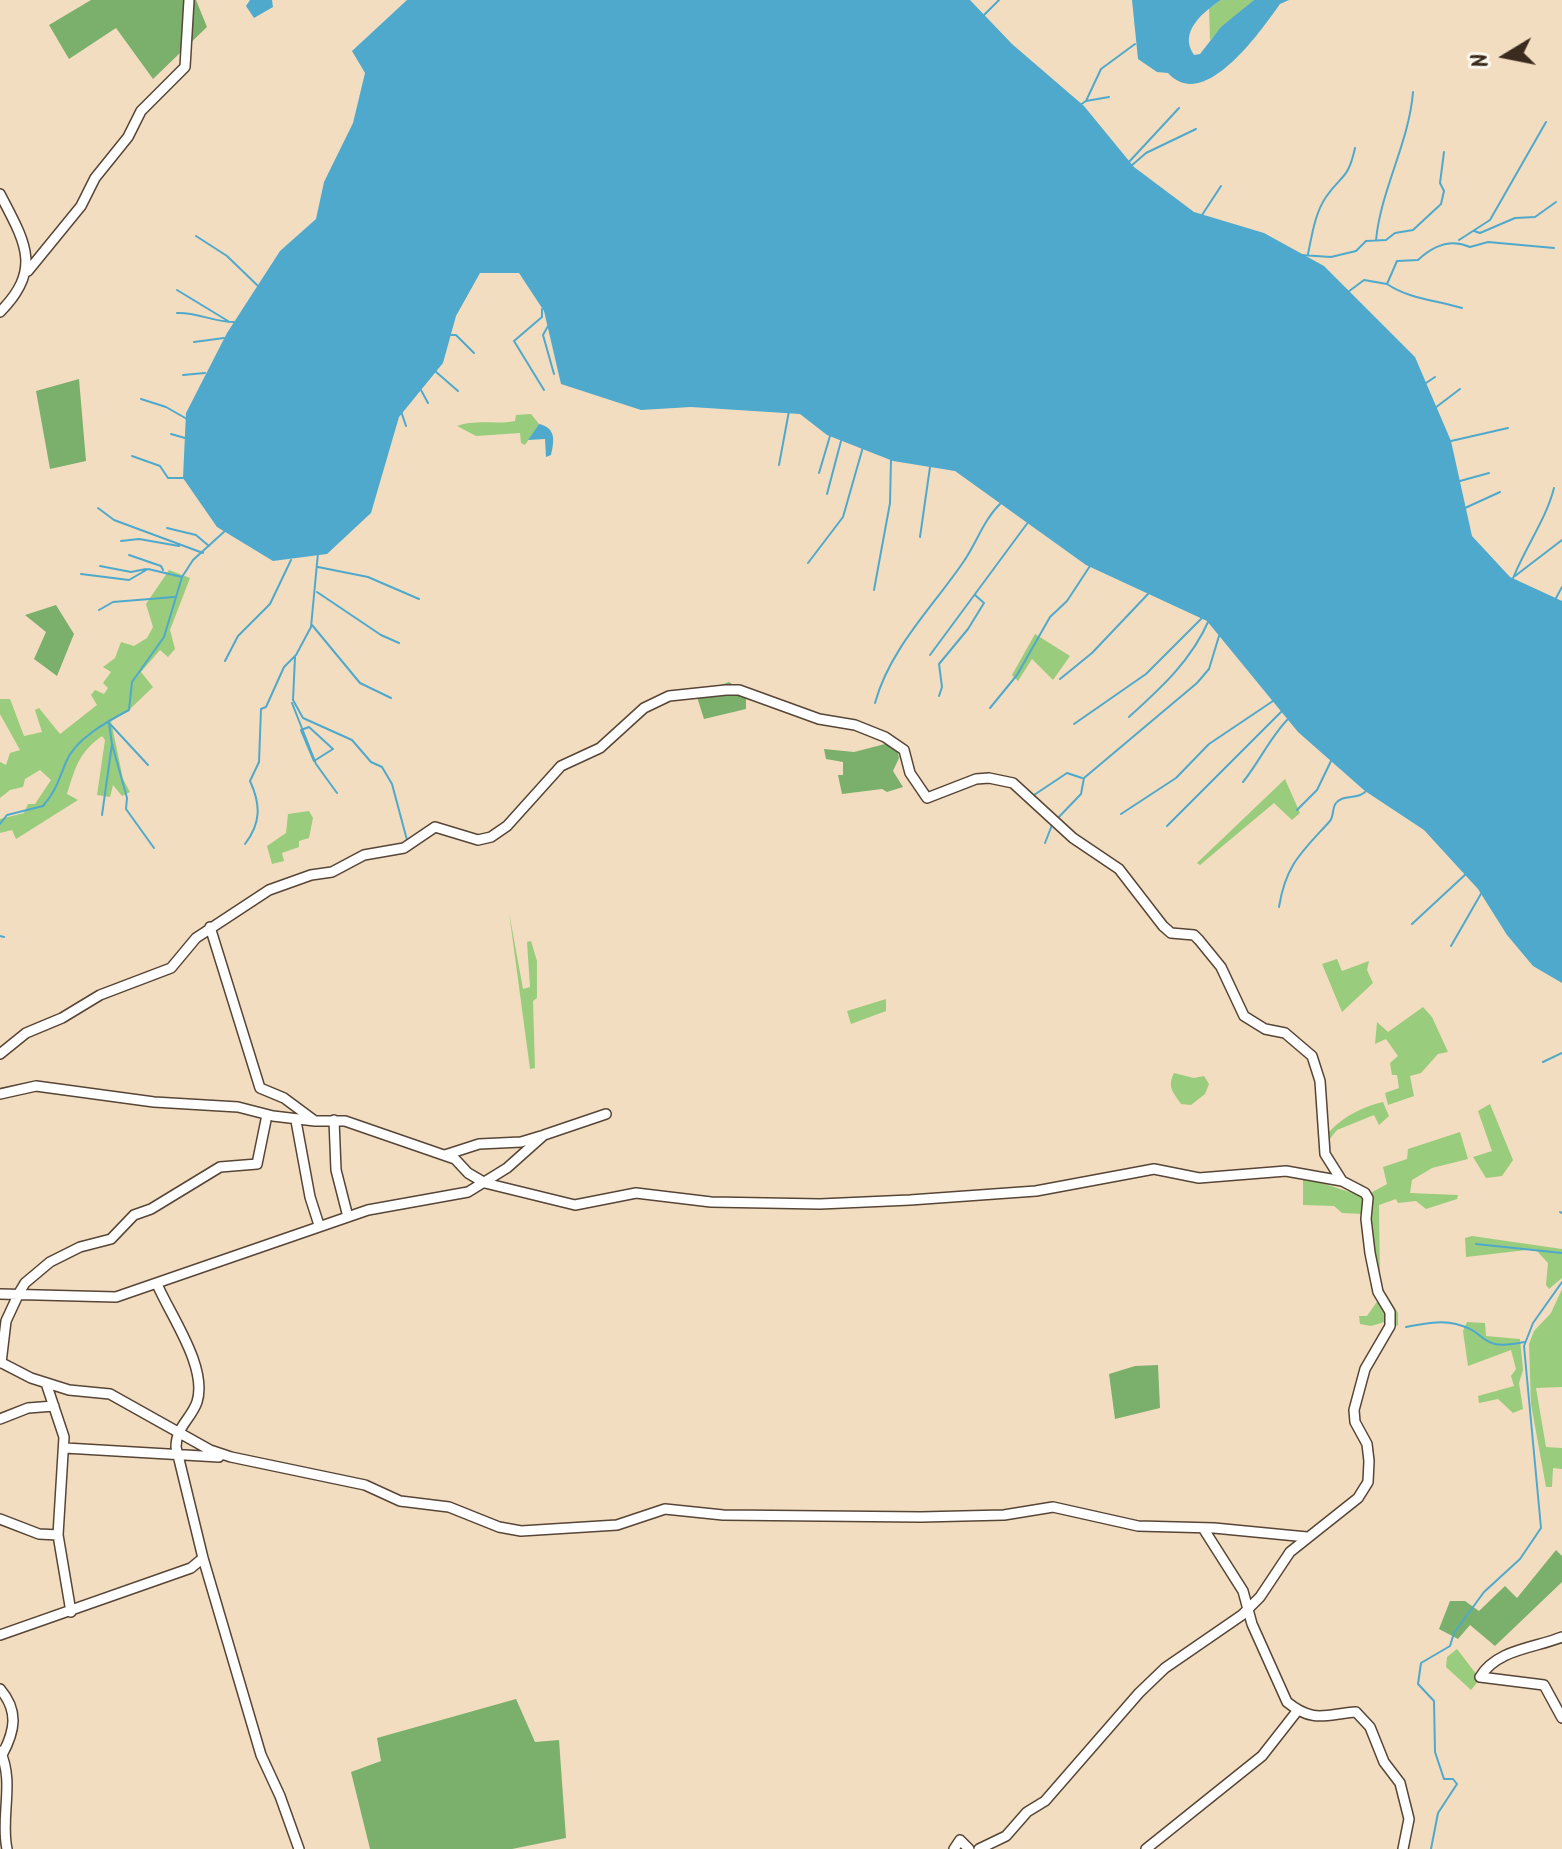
<!DOCTYPE html>
<html>
<head>
<meta charset="utf-8">
<style>
	body { margin:0 }
	#map { position:relative; width:1562px; height:1849px; overflow:hidden; background:#f3ddc0; font-family:Kalam,sans-serif }
	canvas { display:block }
	.north { position:absolute; left:1466px; top:16px; width:80px; height:80px; -webkit-text-stroke:6px #fbf7ec; paint-order:stroke; rotate:260deg; font-size:22px; font-weight:700; line-height:32px; text-align:center; color:#3b2a1e }
	.north::after { content:''; display:block; margin:auto; width:28px; height:36px; background:#3b2a1e; clip-path:polygon(50% 0,100% 100%,50% 72%,0 100%) }
</style>
</head>
<body>
<div id="map">
<canvas width="1562" height="1849"></canvas>
<div class="north">N</div>
</div>
<script>
const ctx = document.querySelector('canvas').getContext('2d');
ctx.lineJoin = 'round';
function paint(path, color) { ctx.fillStyle = color; ctx.fill(path, 'evenodd'); }
function stroke(path, color, width, dash) { ctx.strokeStyle = color; ctx.lineWidth = width; ctx.lineCap = dash ? 'butt' : 'round'; ctx.setLineDash(dash || []); ctx.stroke(path); }
const green = new Path2D(`
	M1221,0H1254L1210,40L1209,8Z
	M531,414L539,424L525,445L521,443L520,433L476,436L457,426C476,419 496,425 515,421L516,415Z
	M169,570L190,578L170,630L175,649L168,657L160,650L141,672L153,687L129,710L111,721L123,779L130,792L122,796L113,785L110,797L97,795L105,740L102,736C78,753 75,769 67,794L78,800L16,839L12,830L0,833V819L24,813L28,804H35L51,780L40,770L25,779L23,787L10,790L0,798V762L6,765L10,753L20,750L0,714V699H10L24,736L42,732L35,710L39,708L60,734L97,705L91,695L95,690L104,694L108,688L103,683L111,672L103,667L115,658L121,642L134,646L147,638L153,627L146,604Z
	M1035,634L1070,656L1053,680L1032,659L1018,681L1012,675Z
	M1285,779L1300,813L1292,820L1274,803L1200,865L1197,863Z
	M309,811L313,818L309,838L299,841V847L282,853L284,861L272,864L267,846L286,833L288,814Z
	M509,912L523,989L530,987L527,942L531,941L537,961V998L533,1001L535,1068L530,1069Z
	M1337,959L1342,971L1369,961L1367,970L1373,983L1342,1012L1322,964Z
	M886,999V1011L851,1024L847,1011Z
	M1423,1007L1432,1017L1448,1052L1438,1054L1421,1073L1410,1076L1414,1096L1388,1105L1385,1093L1399,1088L1397,1075H1392L1390,1063L1398,1056L1386,1039L1375,1044L1377,1022L1388,1032Z
	M1174,1073L1194,1078L1204,1076L1209,1084L1205,1094L1191,1105L1181,1104C1173,1092 1167,1087 1174,1073Z
	M1383,1102L1389,1116L1379,1125L1374,1115L1337,1130L1329,1140V1132C1344,1116 1362,1107 1383,1102Z
	M1490,1104L1513,1160L1502,1176L1486,1178L1473,1157L1492,1151L1478,1111Z
	M1460,1132L1468,1159L1432,1168L1412,1180L1410,1193L1458,1195L1457,1199L1426,1209L1416,1201L1398,1203L1396,1199L1379,1205L1380,1284L1398,1313V1325L1391,1328V1320L1371,1326L1360,1324L1359,1316H1367L1381,1296L1363,1214L1342,1213L1334,1206L1303,1205V1178C1325,1183 1343,1191 1365,1196L1387,1184L1383,1167L1407,1159L1408,1149Z
	M1472,1236L1562,1249V1278L1549,1289L1546,1285L1548,1263L1535,1249L1466,1257L1465,1238Z
	M1562,1289V1387L1536,1388L1546,1447L1562,1448V1469L1553,1468L1552,1487H1546L1531,1404L1529,1344L1534,1331L1551,1313Z
	M1467,1322L1485,1323L1486,1336L1520,1339L1523,1370L1519,1383L1523,1409L1513,1413L1498,1399L1479,1403L1478,1396L1514,1386L1511,1376L1516,1369L1511,1350L1468,1366L1463,1331Z
	M1457,1649L1480,1679L1471,1690L1446,1667L1447,1657Z`);
const forest = new Path2D(`
	M91,0H196L207,27L153,79L116,28L69,59L49,25Z
	M79,379L86,461L50,469L36,391Z
	M56,605L74,634L57,676L34,659L46,632L25,615Z
	M729,682L746,693V709L704,719L696,694Z
	M885,744L897,749L899,758L893,771L903,787L887,792L882,789L842,794L838,775H843V762L826,759L824,749L854,752Z
	M1158,1365L1160,1408L1115,1419L1109,1374L1135,1366Z
	M1556,1550L1562,1556V1582L1495,1646L1470,1625L1458,1639L1439,1629L1450,1601H1465L1479,1611L1505,1586L1517,1598Z
	M516,1699L535,1742L559,1740L566,1838L512,1849H370L351,1772L381,1761L377,1738Z`);
const water = new Path2D(`
	M250,0H272L273,7L254,18L246,6Z
	M407,0H970L1012,44L1084,106L1134,167L1194,212L1264,233L1324,266L1415,357L1451,441L1472,536L1510,577L1562,601V983L1533,966L1507,935L1478,889L1424,830L1365,791L1298,732L1207,621L1086,565L955,471L893,461L827,435L800,414L691,407L641,410L561,384L544,311L519,273H480L456,316L443,363L399,417L371,513L327,554L273,561L217,527L183,478L186,413L227,333L280,251L316,219L324,182L353,123L365,73L352,51Z
	M1132,0H1221C1203,12 1178,32 1194,55L1200,54L1221,27L1254,0H1289L1280,4C1260,32 1204,113 1168,73L1157,72L1138,59Z
	M539,424C557,428 554,442 551,455L546,457L545,439L528,440Z`);
const stream = new Path2D(`
	M983,16L999,0
	M1086,101L1109,97
	M1080,105L1086,101L1101,69L1135,44
	M1128,163L1179,108
	M1131,166L1146,153L1196,129
	M1202,215L1221,186
	M1474,231L1480,233L1515,218L1535,217L1556,202
	M196,236L227,256L257,285
	M1376,240C1381,189 1409,143 1413,92
	M1459,240L1490,220L1546,122
	M1308,254C1312,235 1315,213 1326,197C1342,174 1348,180 1355,148
	M1301,255L1331,257L1356,251L1366,241L1386,240L1395,233L1413,230L1441,204L1444,191L1440,183L1444,152
	M1387,284C1409,299 1436,300 1462,308
	M177,290L228,321
	M1348,292L1364,280L1387,284L1397,261L1418,260C1433,246 1450,238 1470,247L1488,242L1554,248
	M542,309V317L514,341L544,390
	M177,313C197,312 213,322 234,322
	M548,326L543,335L554,374
	M451,335H456L474,353
	M194,342L224,338
	M435,371L458,391
	M183,375L205,373
	M1426,383L1435,377
	M421,390L428,403
	M141,399L166,407L187,419
	M1435,408L1460,389
	M401,411L406,426
	M171,434L185,438
	M1451,441L1508,428
	M132,456L160,466L168,478H183
	M779,465L789,411
	M819,473L830,436
	M1460,481L1489,473
	M827,494L841,441
	M98,508L114,520L203,553
	M1465,508L1500,492
	M167,528L196,535L209,546
	M920,537L930,467
	M121,541L139,539L179,546
	M129,555L161,566L163,570
	M808,563L843,517L863,447
	M100,566L131,572L146,569
	M318,567L368,577L419,599
	M81,574L129,580L148,569L182,577
	M1515,576L1562,540
	M1512,581C1524,549 1546,520 1554,488
	M874,590L890,503L891,460
	M317,592L381,635L399,643
	M1555,600L1562,587
	M99,610L113,602L174,597
	M312,625L360,683L391,698
	M930,655L1029,521
	M295,657L293,700L303,718L352,740L371,762L382,767L392,784L407,840
	M225,661L238,636L270,604L291,560
	M1060,679L1092,653L1148,594
	M939,696L942,687L939,664L968,629L984,603L975,595
	M292,703L316,764L337,793
	M875,703C890,648 933,607 964,561C977,542 984,519 1001,503
	M990,708L1017,675L1050,617L1067,601L1090,566
	M1129,717C1161,688 1191,661 1209,620
	M1074,724L1146,674L1202,618
	M111,725L148,765
	M309,727L333,749L314,761L301,730Z
	M112,744L127,798L126,809L154,848
	M1243,782C1260,761 1270,737 1289,718
	M1034,795L1067,773L1082,778
	M1297,810L1317,790L1332,759
	M1121,814L1176,778L1209,744L1273,701
	M102,815L112,744L109,723
	M1056,820L1081,794L1084,778L1197,683L1209,669L1219,636
	M0,824L7,815L43,806C56,791 59,779 66,762C75,739 108,721 129,710L132,682L164,637L182,577L193,560L226,530
	M1167,826L1282,711
	M1045,843L1052,825
	M245,844C261,823 261,805 250,781L259,762L261,709L266,707L284,667L296,655L311,627L318,553
	M1279,907C1286,864 1302,852 1330,821C1334,816 1332,808 1336,803C1343,794 1357,800 1365,792
	M1412,924L1467,873
	M0,936L4,937
	M1451,946L1482,892
	M1543,1062L1562,1053
	M1560,1212L1562,1213
	M1476,1244L1562,1253
	M1406,1327C1422,1324 1440,1320 1456,1324C1490,1332 1477,1352 1524,1342
	M1431,1849L1438,1813L1457,1784L1453,1779H1444L1435,1752L1434,1701L1418,1684L1421,1663L1450,1646L1454,1633L1484,1592L1520,1559L1541,1528L1524,1346L1533,1323L1562,1282`);
const minor = new Path2D(`
	M0,194C25,242 43,269 0,312
	M28,271L81,206L95,178L128,137L141,111L185,67L189,0
	M210,927L260,1088L284,1098L315,1121H345L455,1159L468,1173L485,1183L575,1205L636,1193L711,1202L820,1204L910,1200L1036,1191L1154,1169L1199,1178L1286,1171L1342,1181
	M0,1054L26,1033L62,1018L100,995L171,968L196,938L269,890L311,875L332,872L364,855L404,848L435,827L478,840L491,837L507,826L561,766L600,748L644,708L669,696L726,690H739L819,719L855,725L885,737L904,750L910,773L927,798L976,779L989,778L1013,783L1073,838L1119,869L1163,926L1171,933L1194,935L1199,940L1221,967L1244,1016L1265,1029L1285,1033L1312,1056L1320,1081L1325,1154L1342,1181L1365,1193L1368,1198L1366,1219L1370,1253L1378,1292L1390,1312V1326L1365,1369L1354,1410L1355,1422L1367,1444L1369,1461L1368,1482L1358,1498L1290,1552L1260,1597L1242,1615L1165,1668L1139,1693L1045,1801L1027,1812L1006,1836L979,1849
	M0,1094L36,1086L154,1102L238,1107L273,1116L315,1121
	M334,1120L336,1170L348,1217
	M296,1121L310,1197L319,1225
	M445,1155L479,1144L521,1142L541,1136
	M0,1294L116,1297L368,1210L468,1192L507,1168L544,1135L606,1114
	M0,1362L31,1378L69,1390L110,1394L210,1450L231,1457L365,1485L400,1501L449,1507L499,1527L521,1531L617,1525L665,1509L723,1515L921,1517L1004,1515L1053,1507L1138,1526L1214,1528L1307,1537
	M1,1363L6,1321L19,1293L25,1283L50,1262L80,1247L111,1239L134,1215L151,1209L220,1167L257,1164L267,1115
	M46,1383L64,1437L58,1535L71,1612
	M0,1419L28,1408L54,1406
	M65,1448L219,1457
	M0,1519L39,1534L58,1535
	M1203,1528L1243,1591L1252,1624L1287,1702C1314,1724 1326,1714 1356,1712L1370,1727L1384,1762L1400,1783L1409,1819L1403,1849
	M203,1558L261,1755L280,1796L299,1849
	M0,1635L191,1568L203,1558L176,1447C176,1427 191,1419 197,1402C208,1367 170,1315 157,1284
	M1480,1677L1544,1685L1562,1718
	M1480,1677C1497,1649 1535,1648 1562,1637
	M0,1689C19,1711 15,1731 2,1755
	M0,1751C15,1782 0,1817 7,1849
	M954,1849L960,1840L969,1849
	M1146,1849L1262,1756L1298,1710`);
paint(green, '#99cc7c');
paint(forest, '#7ab06c');
paint(water, '#4fa9cc');
stroke(stream, '#4fa9cc', 2);
stroke(minor, '#574536', 12);
stroke(minor, '#fff', 9);
</script>
</body>
</html>
